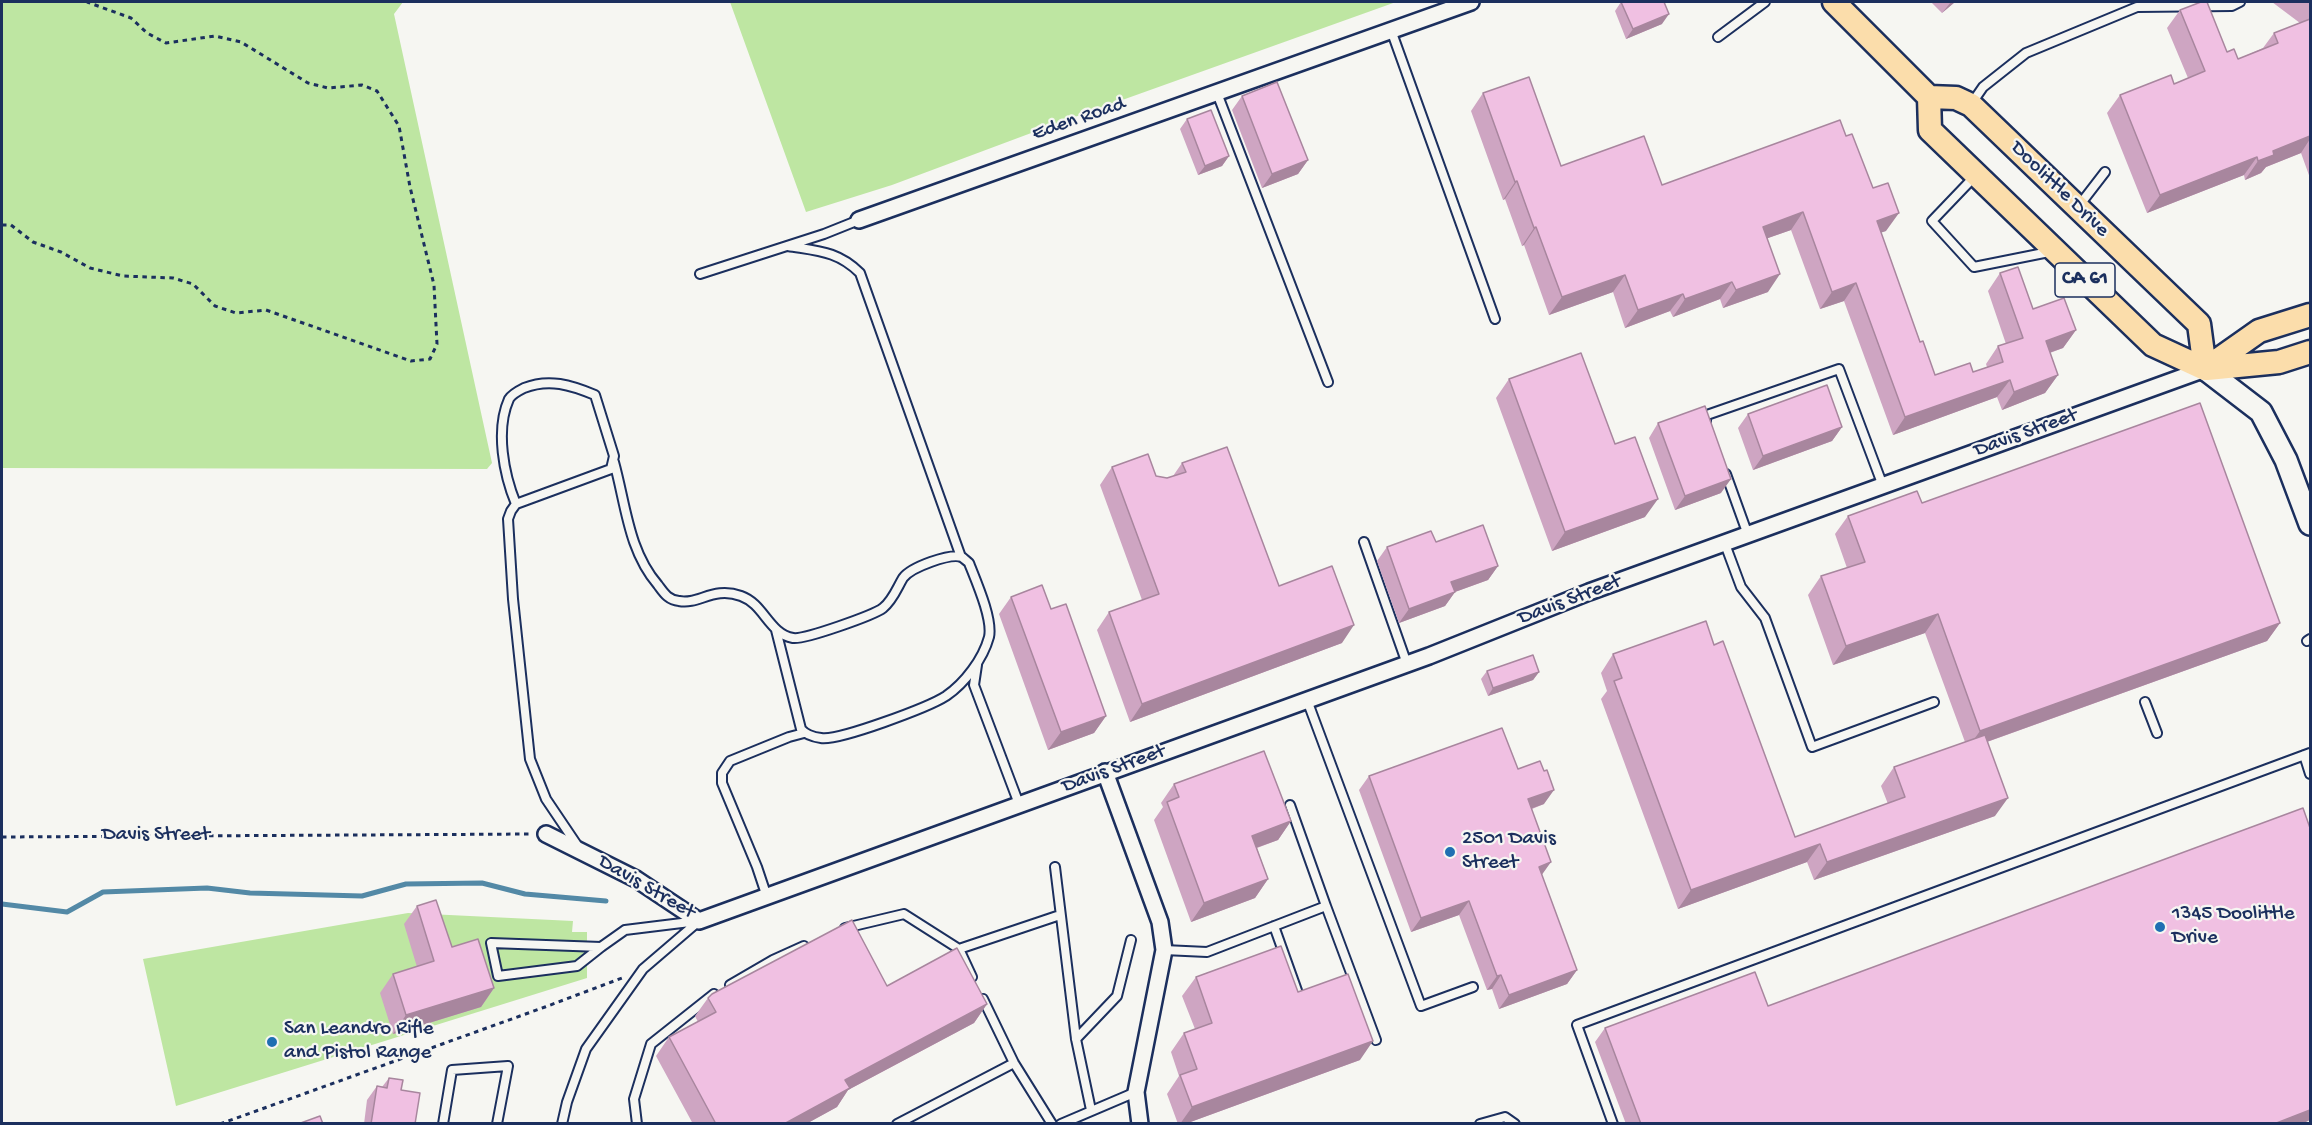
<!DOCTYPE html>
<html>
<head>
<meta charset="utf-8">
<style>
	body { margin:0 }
	#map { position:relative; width:2312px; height:1125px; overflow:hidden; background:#f6f6f2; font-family:"Gochi Hand",sans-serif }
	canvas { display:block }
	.frame { position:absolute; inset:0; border:3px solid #1b2f5e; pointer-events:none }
</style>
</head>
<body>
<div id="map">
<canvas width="2312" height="1125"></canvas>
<div class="frame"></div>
</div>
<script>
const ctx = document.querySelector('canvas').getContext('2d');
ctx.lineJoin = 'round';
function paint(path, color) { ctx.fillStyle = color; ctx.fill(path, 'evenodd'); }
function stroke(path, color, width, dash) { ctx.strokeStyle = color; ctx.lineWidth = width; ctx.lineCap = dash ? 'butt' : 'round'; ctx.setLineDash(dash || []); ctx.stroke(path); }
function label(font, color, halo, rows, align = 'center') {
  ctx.font = font + ' "Gochi Hand",sans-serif'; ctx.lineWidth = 4.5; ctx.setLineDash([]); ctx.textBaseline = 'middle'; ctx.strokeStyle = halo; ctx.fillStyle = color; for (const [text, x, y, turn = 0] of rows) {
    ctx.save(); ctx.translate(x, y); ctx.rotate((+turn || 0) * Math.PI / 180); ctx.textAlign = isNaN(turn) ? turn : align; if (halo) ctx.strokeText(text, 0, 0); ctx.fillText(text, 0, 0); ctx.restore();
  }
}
const green = new Path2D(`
	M2,2H403L394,14L492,463L487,469L2,468Z
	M730,2H1396L1058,123L892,185L806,212Z
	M408,913L573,921L572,932H587V978L176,1106L143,959Z`);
const stream = new Path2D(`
	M2,904L67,912L103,892L207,888L250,893L362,896L406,884L482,883L525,894L606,901`);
const path = new Path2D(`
	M2,225H11L33,242L61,252L90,268L123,276L173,278L193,284L215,306L236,313L266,310L411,361L430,359L437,344L434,285L410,187L399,126L377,91L362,85L328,88L308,83L241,42L215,36L166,43L147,33L131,18L87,2
	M2,837L532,834
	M220,1124L545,1007L622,978`);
const service = new Path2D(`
	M1391,30L1495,319
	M1718,37L1765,2
	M1217,93L1328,382
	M1972,103L1983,87L2026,53L2137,7L2232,6L2240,2
	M1975,176L1932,221L1974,267L2049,252
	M2078,207L2105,172
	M788,246C818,251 838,251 860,273L961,557
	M700,274L824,234L859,220
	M1706,421L1704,416L1839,369L1883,486
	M614,462C626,505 628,550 658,585C664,593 668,600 679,601C699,605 713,586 741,596C764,604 769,634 793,638C804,640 874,615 883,608C893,600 897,588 903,578C911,567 950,553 962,557C964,559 967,561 969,563C976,581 993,619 989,637C983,659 965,683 946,696C929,707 839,741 821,738C813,737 806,735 801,729L776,630
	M1726,474L1748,535
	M516,504C504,475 495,430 509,399C512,394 518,391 524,388C549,378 571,385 595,395L614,456L611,469L516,504L511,511L508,519L513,599L530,759L546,799L579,848
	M1364,542L1407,664
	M1725,544L1741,587L1765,618L1812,747L1934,702
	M2307,641L2310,639
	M977,665L974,685L1019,804
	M1307,700L1421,1006L1473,987
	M2145,702L2157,733
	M2304,755L2310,774
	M1290,805L1326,906
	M1055,867L1076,1039L1091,1110
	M767,897L757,867L722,783V773L730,761L789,737L804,733
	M1274,926L1299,996
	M845,928L904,914L959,949L1060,915
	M601,947L577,966L498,976L491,943L601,947L625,930L698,921
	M959,949L972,977
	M1164,950L1207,952L1326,906L1376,1040
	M730,985L773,960L804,946
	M983,999L1014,1063L1052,1124
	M1076,1039L1117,996L1131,940
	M443,1124L452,1070L508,1066L497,1124
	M562,1124L567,1102L586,1049L643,969L699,921
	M637,1124L634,1099L651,1044L714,994
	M897,1124L1014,1063
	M1061,1124L1136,1092
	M1480,1124L1505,1117L1515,1124
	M1613,1124L1577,1025L2310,753`);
const minor = new Path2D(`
	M859,220L1471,2
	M1105,772L1160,922L1164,950L1136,1092L1140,1124
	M546,834L636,879L699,921L1429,656L1589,592L2205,369`);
const secondary = new Path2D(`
	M2205,369L2261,412L2286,460L2310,524`);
const primary = new Path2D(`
	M1834,2L1929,97L1930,130L2153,345L2205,369
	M1929,97L1956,98L1971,105L2199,324L2205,369
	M2205,369L2259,331L2310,315
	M2207,369L2279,362L2310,352`);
const wall = new Path2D(`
	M1621,2L1662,24L1626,39L1615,11Z
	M1931,2H1955L1942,13Z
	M2272,2H2310V178L2301,153L2266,167L2261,173L2245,180L2244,175L2147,213L2107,113L2120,95L2174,84L2188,78L2167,28L2180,10L2227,52L2238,59L2263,48L2274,33L2300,23Z
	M1483,93L1561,166L1662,185L1846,136L1886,231L1881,232L1920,342L1935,375L1973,372L1987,367L1986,364L1998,346L2006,344L1988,291L2000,273L2033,309L2076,330L2063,348L2050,353L2058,375L2045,393L2002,410L1997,397L1893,435L1844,301L1820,309L1791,230L1768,238V292L1723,308L1720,299L1673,317L1670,311L1625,328L1613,292L1549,315L1524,245L1522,246L1505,199L1503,200L1471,111Z
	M1242,96L1308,160L1298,174L1262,188L1232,110Z
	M1187,119L1229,156L1222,166L1198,175L1180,129Z
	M1509,379L1615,444L1645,517L1552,551L1496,398Z
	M1748,414L1842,427L1832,441L1753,470L1738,428Z
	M1658,423L1721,493L1675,510L1649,438Z
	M1182,463L1279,586L1342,643L1130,722L1097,630L1109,612L1142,600L1100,485L1112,467L1167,478L1173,476Z
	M1922,503L2280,623L2267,641L1987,742L1995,816L1814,880L1807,862L1678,909L1601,699L1607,691L1601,673L1613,654L1714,645L1795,837L1888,804L1881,786L1894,767L1965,742L1925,633L1833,665L1808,595L1821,576L1847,568L1835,534L1848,516Z
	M1436,542L1498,566L1488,580L1455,592L1445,606L1399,623L1377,561L1387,547Z
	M1011,597L1051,609L1106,716L1094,733L1048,750L999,614Z
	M1487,671L1539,672L1533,680L1488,696L1481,679Z
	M1518,769L1544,804L1532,809L1542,876L1577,970L1567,984L1499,1009L1492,989L1487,990L1459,915L1411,932L1359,790L1369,776Z
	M1174,784L1291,821L1278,840L1257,848L1268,879L1255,898L1191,922L1154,820L1163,807L1161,803Z
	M417,906L452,947L494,988L481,1007L393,1034L380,993L393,974L417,967L404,924Z
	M1196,977L1298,992L1360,1060L1185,1124H1178L1167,1094L1179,1076L1171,1052L1184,1033L1195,1029L1182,996Z
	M887,986L987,1004L974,1023L848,1090L837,1107L806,1124H693L656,1056L669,1037L698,1022L695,1016L708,998Z
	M1768,1006L2302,1124H1626L1595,1042L1605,1028Z
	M389,1078L401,1090L415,1124H364L367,1100L377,1086L382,1087Z`);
const shadedWall = new Path2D(`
	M1951,2H1955L1942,13Z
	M1669,14L1662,24L1626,39L1633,29Z
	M2310,136V139L2301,153L2266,167L2261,173L2245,180L2258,161L2273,151Z
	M1229,156L1222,166L1198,175L1205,166Z
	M2257,157L2244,175L2147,213L2160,195Z
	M1308,160L1298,174L1262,188L1272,174Z
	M1517,181L1505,199L1503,200L1515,182Z
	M1803,212L1791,230L1751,244L1763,227Z
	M1899,213L1886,231L1865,238L1877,221Z
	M1536,227L1524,245L1522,246L1534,228Z
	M1780,274L1768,292L1723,308L1736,290Z
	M1625,275L1613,292L1549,315L1562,297Z
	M1732,282L1720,299L1673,317L1685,299Z
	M1856,283L1844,301L1820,309L1832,292Z
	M1683,294L1670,311L1625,328L1638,310Z
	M2076,330L2063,348L2034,358L2046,341Z
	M2058,375L2045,393L2002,410L2014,392Z
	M2010,380L1997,397L1893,435L1905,417Z
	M1842,427L1832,441L1753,470L1763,456Z
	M1731,479L1721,493L1675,510L1685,496Z
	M1658,499L1645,517L1552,551L1565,532Z
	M1498,566L1488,580L1441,597L1451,582Z
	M1455,592L1445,606L1399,623L1409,609Z
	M1938,614L1925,633L1833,665L1846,646Z
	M2280,623L2267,641L1967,749L1980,731Z
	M1354,625L1342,643L1130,722L1142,704Z
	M1539,672L1533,680L1488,696L1493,688Z
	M1106,716L1094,733L1048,750L1061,732Z
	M1554,790L1544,804L1519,813L1528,799Z
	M2008,798L1995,816L1814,880L1827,862Z
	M1291,821L1278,840L1239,854L1252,836Z
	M1820,844L1807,862L1678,909L1691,890Z
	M1551,862L1541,876L1539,867Z
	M1268,879L1255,898L1191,922L1204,903Z
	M1469,901L1459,915L1411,932L1421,918Z
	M1577,970L1567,984L1499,1009L1509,995Z
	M1501,975L1492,989L1487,990L1497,976Z
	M494,988L481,1007L393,1034L406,1015Z
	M987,1004L974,1023L848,1090L837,1107L806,1124H784L845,1080Z
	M1373,1041L1360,1060L1185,1124H1180L1192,1107Z
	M2310,1110V1120L2302,1124H2274Z`);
const building = new Path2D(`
	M1621,2H1664L1669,14L1633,29Z
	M2201,2H2207L2227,52L2234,49L2238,59L2278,43L2274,33L2310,19V136L2273,151L2274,155L2258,161L2257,157L2160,195L2120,95L2171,75L2174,84L2205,71L2180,10Z
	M1529,77L1561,166L1644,136L1662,185L1840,120L1846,136L1852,134L1873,188L1888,183L1899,213L1877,221L1920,342L1923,341L1935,375L1970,363L1973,372L2003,362L1998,346L2023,338L2000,273L2018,267L2033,309L2064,298L2076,330L2046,341L2058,375L2014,392L2010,380L1905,417L1856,283L1832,292L1803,212L1763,227L1780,274L1736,290L1732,282L1685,299L1683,294L1638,310L1625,275L1562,297L1536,227L1534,228L1517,181L1515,182L1483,93Z
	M1277,82L1308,160L1272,174L1242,96Z
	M1211,110L1229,156L1205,166L1187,119Z
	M1581,353L1615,444L1635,437L1658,499L1565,532L1509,379Z
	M1827,385L1842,427L1763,456L1748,414Z
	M2200,403L2280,623L1980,731L1938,614L1846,646L1821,576L1865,562L1848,516L1917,491L1922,503Z
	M1705,406L1731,479L1685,496L1658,423Z
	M1227,447L1279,586L1332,566L1354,625L1142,704L1109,612L1159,594L1112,467L1148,454L1156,476L1167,478L1186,472L1182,463Z
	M1483,525L1498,566L1451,582L1455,592L1409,609L1387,547L1431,531L1436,542Z
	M1042,585L1051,609L1066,604L1106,716L1061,732L1011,597Z
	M1706,621L1714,645L1723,641L1795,837L1905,797L1894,767L1985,735L2008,798L1827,862L1820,844L1691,890L1614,681L1622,678L1613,654Z
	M1533,655L1539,672L1493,688L1487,671Z
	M1502,728L1518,769L1540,761L1544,771L1547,770L1554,790L1528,799L1551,862L1539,867L1577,970L1509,995L1501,975L1497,976L1469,901L1421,918L1369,776Z
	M1264,751L1291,821L1252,836L1268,879L1204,903L1167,802L1179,797L1174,784Z
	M2303,808L2310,828V1110L2274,1124H1641L1605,1028L1755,972L1768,1006Z
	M436,900L452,947L478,939L494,988L406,1015L393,974L434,961L417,906Z
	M852,920L887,986L957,948L987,1004L845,1080L850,1088L784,1124H716L669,1037L716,1012L708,998L712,994Z
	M1281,946L1298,992L1348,974L1373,1041L1192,1107L1180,1075L1197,1069L1184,1033L1212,1023L1196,977Z
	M389,1078L403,1080L401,1090L420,1093L415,1124H371L377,1086L387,1088Z
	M320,1116L323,1124H298Z`);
const markers = [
	[1450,852,6,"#1f6fb2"],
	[2160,927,6,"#1f6fb2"],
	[272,1042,6,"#1f6fb2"]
];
const shields = [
	[2085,280,60]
];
const shieldNames = [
	["CA 61",2085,280]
];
const streetNames = [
	["Eden Road",1079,120,-19],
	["Doolittle Drive",2059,190,44],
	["Davis Street",2026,434,-20],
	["Davis Street",1570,601,-21],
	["Davis Street",1114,770,-20],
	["Davis Street",156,836],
	["Davis Street",646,888,30]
];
const poiNames = [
	["2501 Davis",1462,840],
	["Street",1462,864],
	["1345 Doolittle",2172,915],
	["Drive",2172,939],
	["San Leandro Rifle",284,1030],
	["and Pistol Range",284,1054]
];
paint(green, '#bee6a2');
stroke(stream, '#5389a6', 5);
stroke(service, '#1b2f5e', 12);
stroke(minor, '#1b2f5e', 20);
stroke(secondary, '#1b2f5e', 26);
stroke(primary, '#1b2f5e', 27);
stroke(path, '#1b2f5e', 3, [4.5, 4.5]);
stroke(service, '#f6f6f2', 8);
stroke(minor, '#f6f6f2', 15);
stroke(secondary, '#f6f6f2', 21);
stroke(primary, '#fbddab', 22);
paint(wall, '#cea5c2');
paint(shadedWall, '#a8869e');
paint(building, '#f0c0e2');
stroke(building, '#a8869e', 1.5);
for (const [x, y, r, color] of markers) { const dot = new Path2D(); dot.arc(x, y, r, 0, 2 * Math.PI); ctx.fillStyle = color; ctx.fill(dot); stroke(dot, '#f6f6f2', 2); }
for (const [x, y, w] of shields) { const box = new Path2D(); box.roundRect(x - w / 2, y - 17, w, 34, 4.5); ctx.fillStyle = '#f6f6f2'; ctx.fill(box); stroke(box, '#1b2f5e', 1.5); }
label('bold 20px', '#1b2f5e', null, shieldNames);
label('21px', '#1b2f5e', '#f6f6f2', streetNames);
label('21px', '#1b2f5e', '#f6f6f2', poiNames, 'left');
</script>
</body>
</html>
